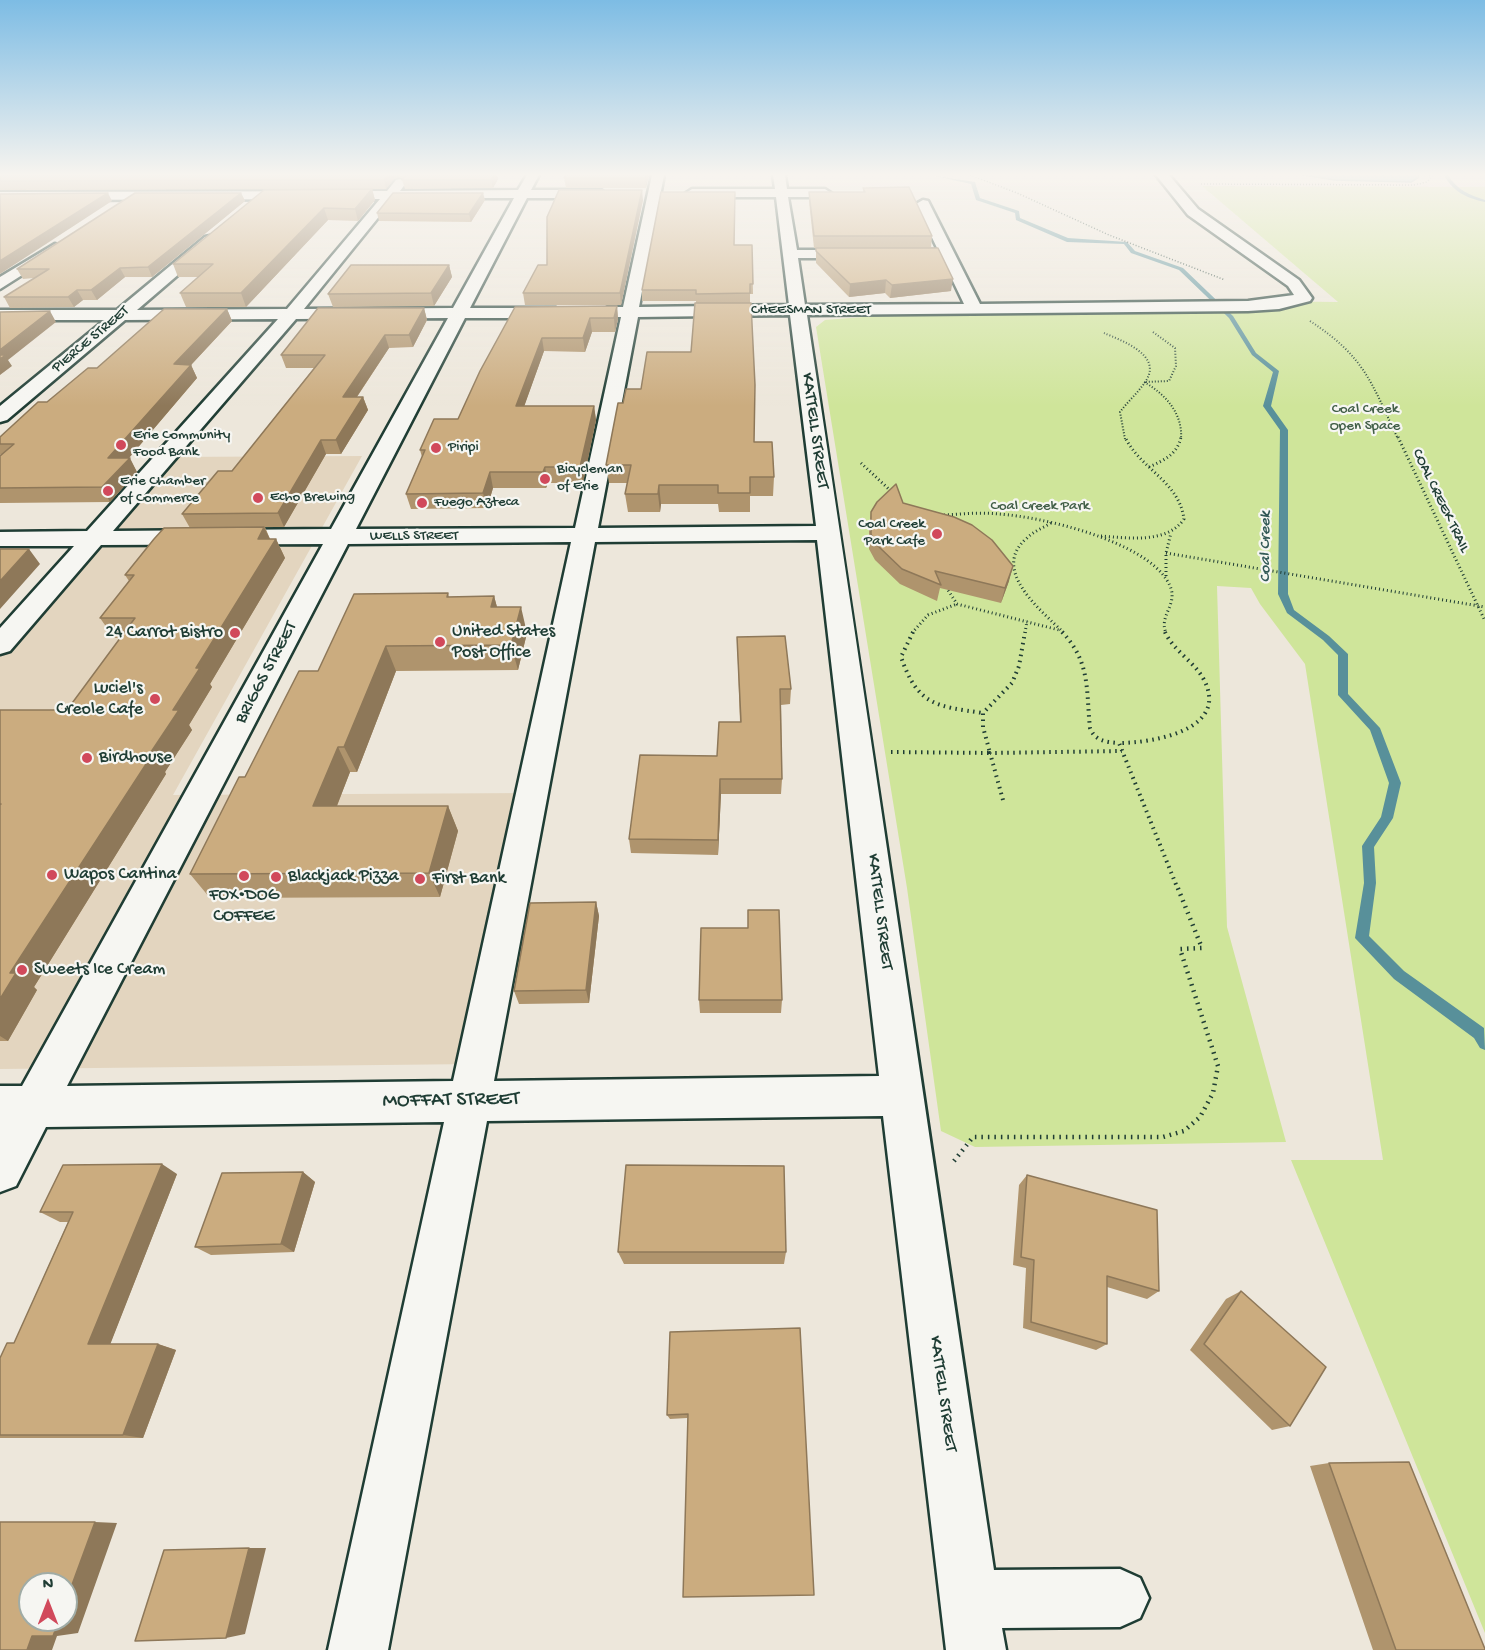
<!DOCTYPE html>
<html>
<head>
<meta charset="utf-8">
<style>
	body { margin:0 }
	#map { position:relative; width:1485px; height:1650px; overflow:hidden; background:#ede7db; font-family:"Gochi Hand",sans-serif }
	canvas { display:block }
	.north { position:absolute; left:18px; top:1572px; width:60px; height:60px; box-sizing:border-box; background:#f6f6f2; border:2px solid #a0aca6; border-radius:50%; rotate:0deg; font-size:16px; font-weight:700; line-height:24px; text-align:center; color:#1f3d34 }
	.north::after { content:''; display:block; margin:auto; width:21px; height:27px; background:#d1495b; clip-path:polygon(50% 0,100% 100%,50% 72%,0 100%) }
</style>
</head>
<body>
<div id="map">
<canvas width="1485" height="1650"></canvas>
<div class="north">N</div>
</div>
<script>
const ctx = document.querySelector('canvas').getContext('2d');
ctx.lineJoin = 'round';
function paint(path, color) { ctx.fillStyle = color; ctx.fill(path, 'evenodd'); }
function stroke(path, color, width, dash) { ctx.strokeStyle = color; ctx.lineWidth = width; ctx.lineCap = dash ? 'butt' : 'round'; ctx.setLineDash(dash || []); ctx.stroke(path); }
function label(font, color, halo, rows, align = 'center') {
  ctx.font = font + ' "Gochi Hand",sans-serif'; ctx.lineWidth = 4.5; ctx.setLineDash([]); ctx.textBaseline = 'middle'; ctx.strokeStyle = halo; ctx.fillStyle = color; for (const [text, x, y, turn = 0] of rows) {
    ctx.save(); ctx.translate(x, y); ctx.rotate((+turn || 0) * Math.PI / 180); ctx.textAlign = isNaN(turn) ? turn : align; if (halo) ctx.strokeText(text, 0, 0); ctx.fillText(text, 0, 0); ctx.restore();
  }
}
const built = new Path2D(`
	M362,456L173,795L530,793L476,1064L0,1069V655L168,457Z`);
const green = new Path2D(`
	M1202,186L1485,187V1633L1291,1160H1383L1305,664L1260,604L1251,588L1217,586L1227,927L1286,1142L975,1147L941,1131L907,888L816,327L825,320L876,316L1257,311L1247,301L1338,302Z`);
const water = new Path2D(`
	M1302,175H1417L1419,177L1411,182L1335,180Z`);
const stream = new Path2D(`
	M930,175L975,182L980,198L1019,211L1020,218L1068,238L1127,242L1135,251L1183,268L1233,316L1256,353L1279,371L1271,406L1288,430V594L1294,610L1329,636L1348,654V694L1380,728L1401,783L1393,818L1374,847L1376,883L1369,936L1404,971L1484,1028L1485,1050L1480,1048L1474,1038L1394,979L1355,938L1364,883L1362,846L1381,817L1389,783L1370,730L1338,695V655L1323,640L1287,613L1278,594L1280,430L1263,406L1273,372L1252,355L1229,318L1179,270L1131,253L1124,244L1067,242L1016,220L1015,213L976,200L971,184Z
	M1444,175H1448C1457,190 1469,195 1485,200V202C1467,198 1453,192 1444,175Z`);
const pathFar4 = new Path2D(`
	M970,175L1017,193L1109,235L1225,280
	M1201,184L1414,185L1427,182L1431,177L1429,175`);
const pathFar3 = new Path2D(`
	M1310,321C1365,357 1371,382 1398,439
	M1153,332L1175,348L1176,366L1169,381L1144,382C1165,394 1183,413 1181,439
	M1104,333C1120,340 1161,354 1147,379C1140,391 1128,401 1120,412L1125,439`);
const pathFar2 = new Path2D(`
	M1398,437L1485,621
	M861,463L893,493
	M1149,467C1164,460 1177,455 1181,437
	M944,515C962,514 980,512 999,514C1043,517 1145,541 1168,582C1181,604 1158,614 1166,633
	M1051,523C1043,528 1034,531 1027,538C989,570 1042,611 1064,633
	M1101,536C1128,538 1167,544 1184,519C1179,481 1140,469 1125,437
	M1166,576V553L1171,533
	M946,587L957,604L1059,630
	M912,633L928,615L957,604
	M1025,633L1027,621`);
const pathFar1 = new Path2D(`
	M913,632L901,657C918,706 936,706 983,713
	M1062,632C1091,662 1086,691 1090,728C1095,741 1106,742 1119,743
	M1165,632C1173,650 1193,661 1203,678C1232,730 1152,743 1119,743L1177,887
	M891,752L990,753L983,727V713L1012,683L1019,666L1025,632
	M1003,800L990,753L1122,751`);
const path = new Path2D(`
	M954,1161L973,1137H1163L1184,1131L1200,1117L1213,1093L1218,1066L1180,949L1202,948L1177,886`);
const minor = new Path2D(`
	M527,175H539L531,190H601L607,194L601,198H527L470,308H556L564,313L556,318H465L356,529L575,528L621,317H608L600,312L608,307H623L652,175H664L639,307L789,305L776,197H692L686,193L692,189H775L773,175H785L787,189H825L831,193L825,197H788L797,250H938L916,204L923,200L928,201L980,304L1248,301L1294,295L1288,286L1188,215L1156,175H1169L1198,209L1299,280L1312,298L1310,301L1279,309L1248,311L807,315C871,733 931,1152 994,1570L1120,1569L1140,1578L1149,1598L1140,1618L1120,1627L1002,1628L1006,1650H946L883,1116L487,1121L388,1650H328L444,1122L46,1127L16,1186L0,1192V1086H22L323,544L101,545L10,651L0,654V628L74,546H0V532L87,531L278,319L125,320L7,420L0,422V406L105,320H0V310H117L205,237L210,236L217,240L215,243L137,310L287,309L380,199L0,200V192L387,191L396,180L400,179L406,183L400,191L518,190ZM394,198H514L453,308L304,309ZM798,258H942L964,304L805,305ZM790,315L816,526L598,528L638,317ZM448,318L331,529L113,531L296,319ZM817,540L879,1076L494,1081L595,542ZM571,542L453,1081L67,1086L348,544Z
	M55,244L62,248L60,251L0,289V277Z`);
const pathBridge = new Path2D(`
	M1166,553L1485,607`);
const wall = new Path2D(`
	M0,175H497L498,179L493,188L405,189L402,180L403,179L399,177L394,179L386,189H372L375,200L358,221L328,220L246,307H186L180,293L198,277H178L173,264L368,189L0,190Z
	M566,175H649L646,188H566L564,178Z
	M863,188L932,236L931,248H814L809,202V192H863Z
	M241,193L245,201L152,277H125L97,300H83L74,307L10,308L4,297L34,278L23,279L17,269Z
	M485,200L471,222L379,221L377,213Z
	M643,200L621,305H525L523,293L547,265Z
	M735,245H752L753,294H750V303L754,442L774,477L773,496H750V512H719L718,504H661L660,512H628L625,494L627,483H609L606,465L623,403L691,352L696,303V301H642V290Z
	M816,248L951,291L890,298L885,293L849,297L816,263Z
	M449,265L452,277L434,306L333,307L328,294Z
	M617,306L618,319L615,332H592L585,352L544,351L524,406H594L596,420L583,483H548L546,488H493L487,508L411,509L406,494L422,457L420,450L458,419L515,307Z
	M424,308L427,320L413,347L389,348L357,397H363L368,410L341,454H326L284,527H265L270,539H276L285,558L210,684L212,687L189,725L192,730L165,772L166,774L34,987L37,990L8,1041H0V710H67L121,638H114L100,618L129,581L125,575L190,528L182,514L232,471L314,368H286L281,355Z
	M227,309L232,321L191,365L197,378L129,458L137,472L110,502L0,503V456H1L0,454V437L47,402L97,368Z
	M903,503L1009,581L1001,603L940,588L937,601L900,584L875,560L869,549V527L871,512Z
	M448,593L449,597L494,596L497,607L527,633L518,670L396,671L357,772H350L337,806H448L458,831L440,897L210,898L190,874L245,777L318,671Z
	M737,637L791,689L790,704L781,705L782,779L781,794H721L718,855L631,853L629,839L717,756L740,722Z
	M596,902L599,916L589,1003L519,1004L514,991Z
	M699,1000H782L781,1013H700Z
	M303,1172L315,1182L294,1252L211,1255L195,1247Z
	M177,1174L110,1344H158L176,1350L143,1438H0V1358L14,1343L68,1222H60L40,1212Z
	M1027,1175L1159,1291L1147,1299L1107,1287V1344L1096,1350L1023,1328L1026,1268L1013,1265L1019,1185Z
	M618,1252H786L784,1264H624Z
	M1241,1291L1290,1426L1272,1430L1190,1350L1226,1299Z
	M800,1328L687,1418L670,1419L667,1415Z
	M1329,1463L1485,1650H1373L1310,1466Z`);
const shadedWall = new Path2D(`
	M388,175H399V177L394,179L386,189L384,180Z
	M494,175H497L498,179L493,188L491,180Z
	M646,175H649L646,188L645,178Z
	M372,189L375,200L358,221L355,209Z
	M642,190L643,200L621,305L620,293Z
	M108,193L112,201L0,274V261Z
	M241,193L245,201L152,277L148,267Z
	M483,193L485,200L471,222L469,214Z
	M324,208L328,220L246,307L241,293Z
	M449,265L452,277L434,306L431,293Z
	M120,268L125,277L97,300L91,290Z
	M953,279L951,291L890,298L892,285Z
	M886,280L885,293L849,297L850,284Z
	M77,290L83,300L74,307L68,297Z
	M617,306L618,319L615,332L614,318Z
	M424,308L427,320L413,347L409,335Z
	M227,309L232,321L191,365L197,378L117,472L130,458L137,472L110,502L102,487L108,458L174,364Z
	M50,311L56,322L8,360L12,366L0,375V350Z
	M590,318L592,332L585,352L583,338Z
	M385,335L389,348L348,410L343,397Z
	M542,338L544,351L519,421L516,406Z
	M363,397L368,410L341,454L336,440Z
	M594,406L596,420L583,483L580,467Z
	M321,440L326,454L284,527L278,513Z
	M545,467L548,483L546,488L543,472Z
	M490,472L493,488L487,508L483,493Z
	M659,485L661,504L660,512L658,494Z
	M264,527L273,545L276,539L285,558L210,684L212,687L189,725L192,730L165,772L166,774L34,987L37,990L8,1041L0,1036V999L10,973L149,755L196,668L258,539Z
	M29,549L40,564L0,609V581Z
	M1013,566L1009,581L1001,603L1005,588Z
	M494,596L501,622L491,607Z
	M521,607L527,633L518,670L511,645Z
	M386,646L396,671L357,772L344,747Z
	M338,747L350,772L327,831L313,806Z
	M720,779L721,794L718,855V840Z
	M448,806L458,831L440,897L429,873Z
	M596,902L599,916L589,1003L586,990Z
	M162,1164L177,1174L108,1350L88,1344Z
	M303,1172L315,1182L294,1252L281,1244Z
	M158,1344L176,1350L143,1438L123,1435Z
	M95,1522L117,1523L78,1633L57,1636L52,1650H27L32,1636L59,1620H66V1601Z
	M249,1548H266L245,1634L226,1638Z`);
const building = new Path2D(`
	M0,175H388L384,180L0,181Z
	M406,175H494L491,180H402Z
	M566,175H646L645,178H564Z
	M909,187L932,236H814L809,192H865L863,188Z
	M372,189L355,209L324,208L241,293H180L213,264H173L264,190Z
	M559,190H642L620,293H523L538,265H547V217Z
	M661,192H735L734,245H752L753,284H750V293L696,294V290H642Z
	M108,193L0,261V194Z
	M135,193H241L148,267L120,268L91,290H77L68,297H4L49,269H17Z
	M393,193H483L469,214L377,213Z
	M816,248H938L953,279L892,285L886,280L850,284L816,251Z
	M351,265H449L431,293L328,294Z
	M695,303H751L755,385L754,442H772L774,477H750V493H718V485H659L658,494H625L631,465H606L618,403H623L626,389H641L647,352H691Z
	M617,306L614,318H590L583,338H542L516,406H594L580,467H545L543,472H490L483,493L406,494L425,450H420L434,419H458L480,371L515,307Z
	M318,308H424L409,335H385L343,397H363L336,440H321L278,513L182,514L218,471H232L325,355H281Z
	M164,309H227L174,364L191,365L108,458H130L102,487L0,488V456L14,444H0V437L38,402H47L88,368H97Z
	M50,311L0,350V312Z
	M0,355H6L0,359Z
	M896,484L903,503L954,517L972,525L992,540L1013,566L1005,588L935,571L941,585L902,569L877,545L871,534V512L877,502Z
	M264,527L258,539H276L196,668H200L173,710H179L149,755H152L10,973H16L0,999V805L1,804H0V710H67L135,618H100L134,575H125L154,539L164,528Z
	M0,549H29L0,581Z
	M448,593L447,597L494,596L491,607H521L511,645L386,646L344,747H338L313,806H448L429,873L190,874L239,777H245L299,671H318L354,594Z
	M785,636L791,689H780L782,779H720L718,840L629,839L640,755L717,756L719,722H741L737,637Z
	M596,902L586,990L514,991L530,903Z
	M748,910H779L782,1000H699L701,928H748Z
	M162,1164L88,1344H158L123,1435H0V1358L7,1343H14L73,1212H40L63,1165Z
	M626,1165L784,1166L786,1252H618Z
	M303,1172L281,1244L195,1247L222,1173Z
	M1027,1175L1157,1210L1159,1291L1107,1276V1344L1031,1322L1034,1260L1021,1257Z
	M1241,1291L1326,1367L1290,1426L1204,1344Z
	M800,1328L814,1595L683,1597L688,1414L667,1415L670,1332Z
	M1409,1462L1485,1649V1650H1396L1329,1463Z
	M0,1522H95L66,1601V1584H30V1620H59L53,1636H32L27,1650H0Z
	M249,1548L226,1638L135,1641L164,1550Z`);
const markers = [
	[121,445,6,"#d1495b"],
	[436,448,6,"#d1495b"],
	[545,479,6,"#d1495b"],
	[108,491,6,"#d1495b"],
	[258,498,6,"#d1495b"],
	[422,503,6,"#d1495b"],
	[937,534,6,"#d1495b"],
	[235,633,6,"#d1495b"],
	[440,642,6,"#d1495b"],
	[155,699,6,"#d1495b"],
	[87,758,6,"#d1495b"],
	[52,875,6,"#d1495b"],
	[244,876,6,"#d1495b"],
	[276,877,6,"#d1495b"],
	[420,879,6,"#d1495b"],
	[22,970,6,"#d1495b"]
];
const farStreetnames = [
	["CHEESMAN STREET",811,311],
	["PIERCE STREET",91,340,-40],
	["COAL CREEK TRAIL",1440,501,64],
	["WELLS STREET",414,537]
];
const farParknames = [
	["Coal Creek",1365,410],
	["Open Space",1365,427],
	["Coal Creek Park",1040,507]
];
const farPoinames = [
	["Erie Community",133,436],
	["Food Bank",133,453],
	["Piripi",448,448],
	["Bicycleman",557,470],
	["of Erie",557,487],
	["Erie Chamber",120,482],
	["of Commerce",120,499],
	["Echo Brewing",270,498],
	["Fuego Azteca",434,503],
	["Coal Creek",925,525,"right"],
	["Park Cafe",925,542,"right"]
];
const farWaternames = [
	["Coal Creek",1267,547,-90]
];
const streetNames = [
	["KATTELL STREET",814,431,82],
	["BRIGGS STREET",267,673,-62],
	["KATTELL STREET",879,912,83],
	["KATTELL STREET",942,1394,82]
];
const poiNames = [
	["United States",452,632],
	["Post Office",452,653],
	["24 Carrot Bistro",223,633,"right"],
	["Luciel's",143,689,"right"],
	["Creole Cafe",143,710,"right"],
	["Birdhouse",99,758],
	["Wapos Cantina",64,875],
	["Blackjack Pizza",288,877],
	["First Bank",432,879],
	["FOX•DOG",244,896,"center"],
	["COFFEE",244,917,"center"],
	["Sweets Ice Cream",34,970]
];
const nearStreetnames = [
	["MOFFAT STREET",451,1101,-1]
];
paint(built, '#e3d5bf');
paint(green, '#cfe59a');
paint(water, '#7ec8de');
stroke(water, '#58909a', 1.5);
paint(stream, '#58909a');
stroke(minor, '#1f3d34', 5);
stroke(pathFar4, '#1f3d34', 1.5, [1, 2]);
stroke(pathFar3, '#1f3d34', 2, [1, 2]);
stroke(pathFar2, '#1f3d34', 3, [1, 3]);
stroke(pathFar1, '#1f3d34', 4, [1.5, 4.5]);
stroke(path, '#1f3d34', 4.5, [1.5, 5]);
paint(minor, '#f6f6f2');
stroke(pathBridge, '#1f3d34', 3, [1, 3]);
paint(wall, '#af946d');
paint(shadedWall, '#8e7859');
paint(building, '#cbac7f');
stroke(building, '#8e7859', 1.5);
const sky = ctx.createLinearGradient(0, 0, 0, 406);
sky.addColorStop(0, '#7dbce4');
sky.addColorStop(0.43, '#f7f4ef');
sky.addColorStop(1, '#f7f4ef00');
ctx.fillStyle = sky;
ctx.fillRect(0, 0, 1485, 406);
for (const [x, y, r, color] of markers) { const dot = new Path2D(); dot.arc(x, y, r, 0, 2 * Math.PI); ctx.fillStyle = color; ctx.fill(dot); stroke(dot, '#f6f6f2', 2); }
label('15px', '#1f3d34', '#f6f6f2', farStreetnames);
label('15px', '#425f48', '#f6f6f2', farParknames);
label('15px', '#1f3d34', '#f6f6f2', farPoinames, 'left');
label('italic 16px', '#325956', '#f6f6f2', farWaternames);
label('18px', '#1f3d34', '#f6f6f2', streetNames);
label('18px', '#1f3d34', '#f6f6f2', poiNames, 'left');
label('21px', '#1f3d34', '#f6f6f2', nearStreetnames);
</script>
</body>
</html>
